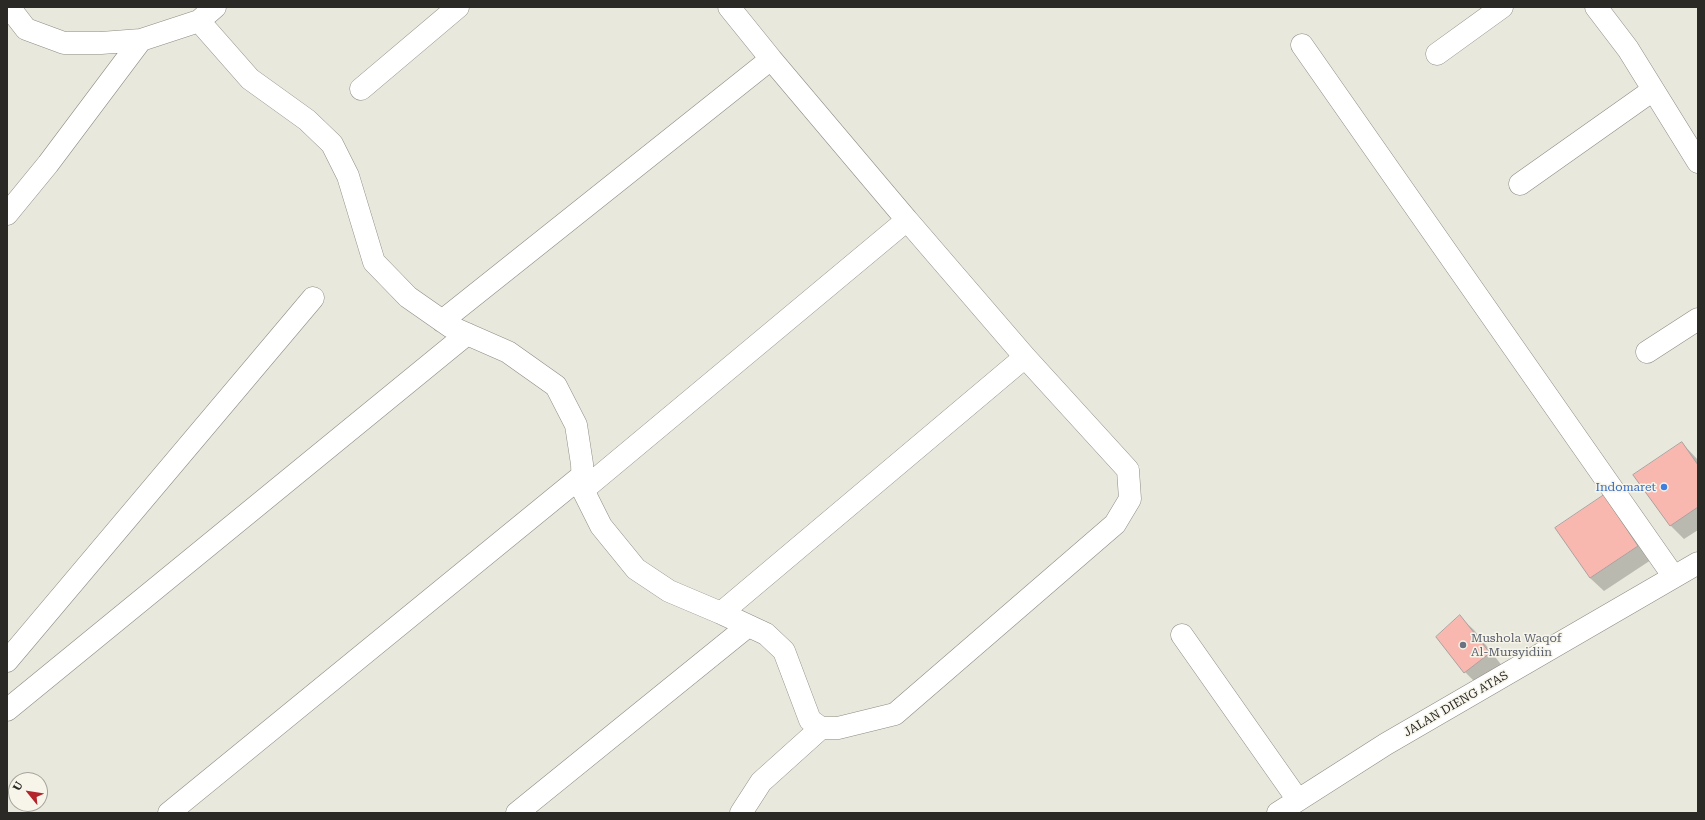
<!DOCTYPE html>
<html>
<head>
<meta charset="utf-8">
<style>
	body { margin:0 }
	#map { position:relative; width:1705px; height:820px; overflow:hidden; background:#e9e8dd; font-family:"Roboto Serif",serif }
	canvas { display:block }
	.frame { position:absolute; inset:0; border:8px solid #2a2926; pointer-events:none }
	.north { position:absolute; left:8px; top:772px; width:40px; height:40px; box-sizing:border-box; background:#f7f5ea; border:1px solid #a5a39c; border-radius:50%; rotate:300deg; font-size:11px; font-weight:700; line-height:16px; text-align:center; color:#2a2926 }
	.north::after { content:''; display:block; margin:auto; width:14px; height:18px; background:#b4242b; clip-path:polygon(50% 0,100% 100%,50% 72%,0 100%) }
</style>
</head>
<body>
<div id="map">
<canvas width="1705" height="820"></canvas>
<div class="frame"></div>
<div class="north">U</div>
</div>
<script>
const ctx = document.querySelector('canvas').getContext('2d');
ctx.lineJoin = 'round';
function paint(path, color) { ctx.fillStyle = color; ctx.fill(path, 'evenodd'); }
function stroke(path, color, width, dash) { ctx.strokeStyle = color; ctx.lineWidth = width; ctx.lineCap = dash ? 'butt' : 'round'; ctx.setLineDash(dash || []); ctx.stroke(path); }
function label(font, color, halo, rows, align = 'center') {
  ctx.font = font + ' "Roboto Serif",serif'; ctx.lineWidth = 3; ctx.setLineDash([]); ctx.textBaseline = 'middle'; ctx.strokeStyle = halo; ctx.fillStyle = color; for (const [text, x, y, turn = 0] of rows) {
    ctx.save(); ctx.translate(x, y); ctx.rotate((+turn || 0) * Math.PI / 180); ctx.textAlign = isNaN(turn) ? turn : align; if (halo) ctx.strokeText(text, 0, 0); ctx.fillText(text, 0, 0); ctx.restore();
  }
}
const shadow = new Path2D(`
	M1682,443L1698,460V530L1684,539L1671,526L1635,475Z
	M1618,510L1651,560L1604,591L1590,578Z
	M1460,617L1474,630L1503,667L1479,686L1465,672L1437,637Z`);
const building = new Path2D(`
	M1682,442L1698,465V507L1670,526L1633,475Z
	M1604,495L1638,546L1590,578L1555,528Z
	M1460,615L1490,653L1464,673L1436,637Z`);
const minor = new Path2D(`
	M9,7L26,29L64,43H101L141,40L199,21L215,7
	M1596,7L1628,49L1698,162
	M199,21L250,79L307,120L332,144L348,176L374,262L408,297L451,327L508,352L556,386L576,425L582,464L583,490L601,526L636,569L669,591L721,613L766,634L784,651L810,720L821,728H838L895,714L1115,524L1130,499L1128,470L1025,357
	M1302,45L1674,577
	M1437,54L1502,7
	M361,89L458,7
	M1520,184L1653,90
	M7,214L48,164L141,40
	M442,321L771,59L729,7
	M1647,352L1698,319
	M583,490L907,220L771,59
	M721,613L1025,357L907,220
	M1182,635L1298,800
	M7,661L313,298
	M7,710L467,334
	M169,813L583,475
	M517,813L748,626
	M741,813L761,782L821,728
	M1278,813L1386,744L1698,563`);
const markers = [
	[1664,487,4,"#3f7fe0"],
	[1463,645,4,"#6b7280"]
];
const shopNames = [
	["Indomaret",1656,487]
];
const worshipNames = [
	["Mushola Waqof",1471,638],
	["Al-Mursyidiin",1471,652]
];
const streetNames = [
	["JALAN DIENG ATAS",1456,704,-30]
];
paint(shadow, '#0003');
paint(building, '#f8b8af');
stroke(building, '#aca09f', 1);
stroke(minor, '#8d8b82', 23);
stroke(minor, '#fff', 22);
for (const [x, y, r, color] of markers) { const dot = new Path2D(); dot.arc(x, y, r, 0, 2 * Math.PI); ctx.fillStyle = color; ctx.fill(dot); stroke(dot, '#f7f5ea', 1.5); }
label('12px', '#366cbe', '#f7f5ea', shopNames, 'right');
label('12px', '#5b616d', '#f7f5ea', worshipNames, 'left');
label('12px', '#2a2926', '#f7f5ea', streetNames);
</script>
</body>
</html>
